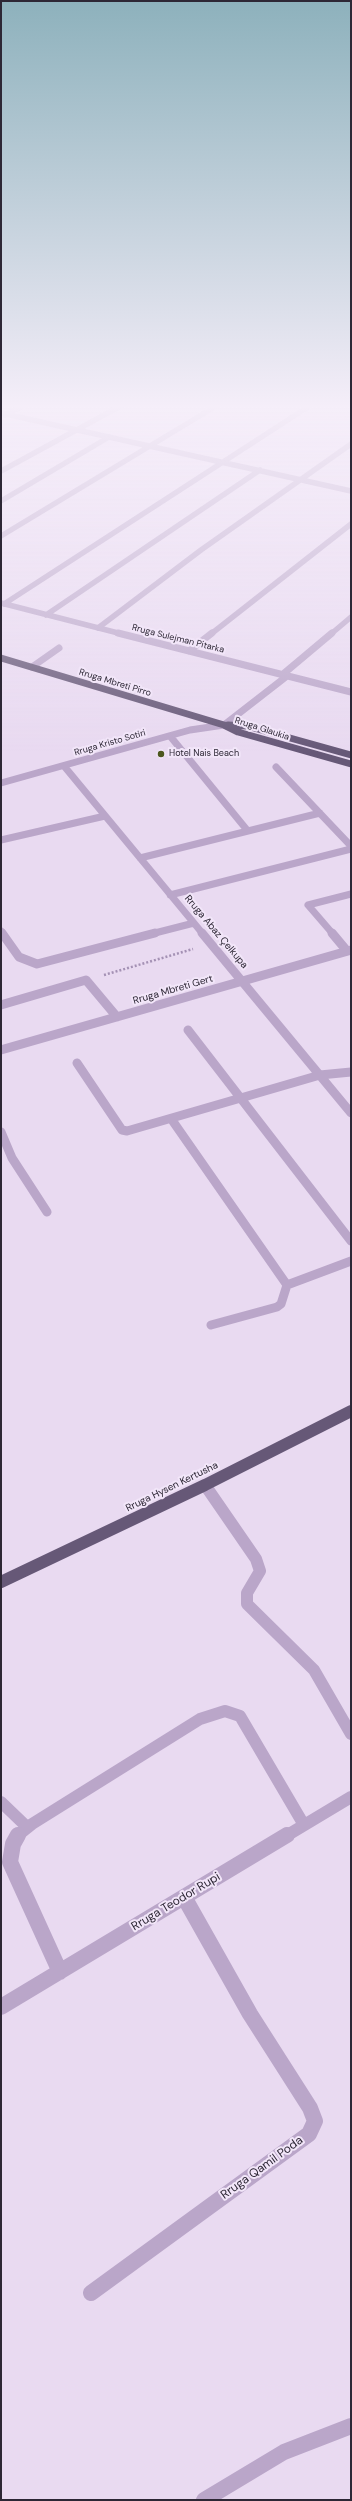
<!DOCTYPE html>
<html>
<head>
<meta charset="utf-8">
<style>
	body { margin:0 }
	#map { position:relative; width:352px; height:2501px; overflow:hidden; background:#e9daf1; font-family:"DM Sans",sans-serif }
	canvas { display:block }
	.frame { position:absolute; inset:0; border:2px solid #2d2735; pointer-events:none }
</style>
</head>
<body>
<div id="map">
<canvas width="352" height="2501"></canvas>
<div class="frame"></div>
</div>
<script>
const ctx = document.querySelector('canvas').getContext('2d');
ctx.lineJoin = 'round';
function stroke(path, color, width, dash) { ctx.strokeStyle = color; ctx.lineWidth = width; ctx.lineCap = dash ? 'butt' : 'round'; ctx.setLineDash(dash || []); ctx.stroke(path); }
function label(font, color, halo, rows, align = 'center') {
  ctx.font = font + ' "DM Sans",sans-serif'; ctx.lineWidth = 4; ctx.setLineDash([]); ctx.textBaseline = 'middle'; ctx.strokeStyle = halo; ctx.fillStyle = color; for (const [text, x, y, turn = 0] of rows) {
    ctx.save(); ctx.translate(x, y); ctx.rotate((+turn || 0) * Math.PI / 180); ctx.textAlign = isNaN(turn) ? turn : align; if (halo) ctx.strokeText(text, 0, 0); ctx.fillText(text, 0, 0); ctx.restore();
  }
}
const path = new Path2D(`
	M104,975L193,949`);
const minorFar4 = new Path2D(`
	M1,413L351,491
	M5,415L29,403
	M1,471L126,403
	M1,501L109,437
	M1,536L221,403
	M1,603L122,634
	M4,604L314,403
	M46,615L260,470
	M98,628L201,550L351,444
	M211,634L351,524
	M331,634L351,617`);
const minorFar3 = new Path2D(`
	M118,633L351,692
	M189,651L212,633
	M32,667L59,648
	M282,675L332,633
	M170,736L247,830
	M64,766L203,934
	M276,767L351,846
	M1,783L190,730L224,725L287,676
	M1,840L105,816
	M140,858L320,813
	M170,895L351,849
	M1,931L3,934
	M151,934L194,923
	M333,934L308,905L351,894`);
const minorFar2 = new Path2D(`
	M2,933L19,957L37,964L155,933
	M202,933L351,1113
	M332,933L347,951
	M1,1005L86,980L117,1017
	M188,1030L351,1241
	M1,1050L351,950
	M77,1063L122,1130L127,1131L320,1075L351,1072
	M172,1120L287,1285
	M1,1132L12,1158L47,1212
	M211,1325L277,1307L281,1304L287,1285L351,1261`);
const minorFar1 = new Path2D(`
	M205,1485L256,1559L260,1571L247,1593V1604L314,1670L351,1734
	M1,1802L27,1827
	M17,1836L32,1824L200,1719L225,1711L240,1716L304,1825
	M286,1836L351,1797`);
const minor = new Path2D(`
	M18,1835L13,1844L10,1862L60,1972
	M1,2007L287,1835
	M91,2293L309,2134L315,2121L310,2108L250,2014L184,1897
	M204,2500L284,2452L351,2426`);
const majorFar1 = new Path2D(`
	M1,658L224,725L238,732L351,764
	M228,725L247,726L351,755`);
const major = new Path2D(`
	M1,1582L205,1485L351,1411`);
const markers = [
	[161,754,4,"#4c561e"]
];
const farStreetnames = [
	["Rruga Sulejman Pitarka",178,639,14],
	["Rruga Mbreti Pirro",115,683,17],
	["Rruga Glaukia",262,729,18],
	["Rruga Kristo Sotiri",110,743,-16]
];
const farPoinames = [
	["Hotel Nais Beach",169,754]
];
const streetNames = [
	["Rruga Abaz Çelkupa",216,932,50],
	["Rruga Mbreti Gert",173,990,-16],
	["Rruga Hysen Kertusha",172,1487,-26]
];
const nearStreetnames = [
	["Rruga Teodor Rupi",176,1902,-31],
	["Rruga Qamil Poda",262,2168,-36]
];
stroke(path, '#a491b4', 2.5, [2, 2]);
stroke(minorFar4, '#baa6c9', 5.5);
stroke(minorFar3, '#baa6c9', 7);
stroke(minorFar2, '#baa6c9', 9);
stroke(minorFar1, '#baa6c9', 12);
stroke(minor, '#baa6c9', 16);
stroke(majorFar1, '#665877', 7);
stroke(major, '#665877', 12);
const sky = ctx.createLinearGradient(0, 0, 0, 753);
sky.addColorStop(0, '#8db1bc');
sky.addColorStop(0.54, '#f5eef9');
sky.addColorStop(1, '#f5eef900');
ctx.fillStyle = sky;
ctx.fillRect(0, 0, 352, 753);
for (const [x, y, r, color] of markers) { const dot = new Path2D(); dot.arc(x, y, r, 0, 2 * Math.PI); ctx.fillStyle = color; ctx.fill(dot); stroke(dot, '#f2e6f9', 1.5); }
label('9px', '#2d2735', '#f2e6f9', farStreetnames);
label('9px', '#2d2735', '#f2e6f9', farPoinames, 'left');
label('10px', '#2d2735', '#f2e6f9', streetNames);
label('12px', '#2d2735', '#f2e6f9', nearStreetnames);
</script>
</body>
</html>
